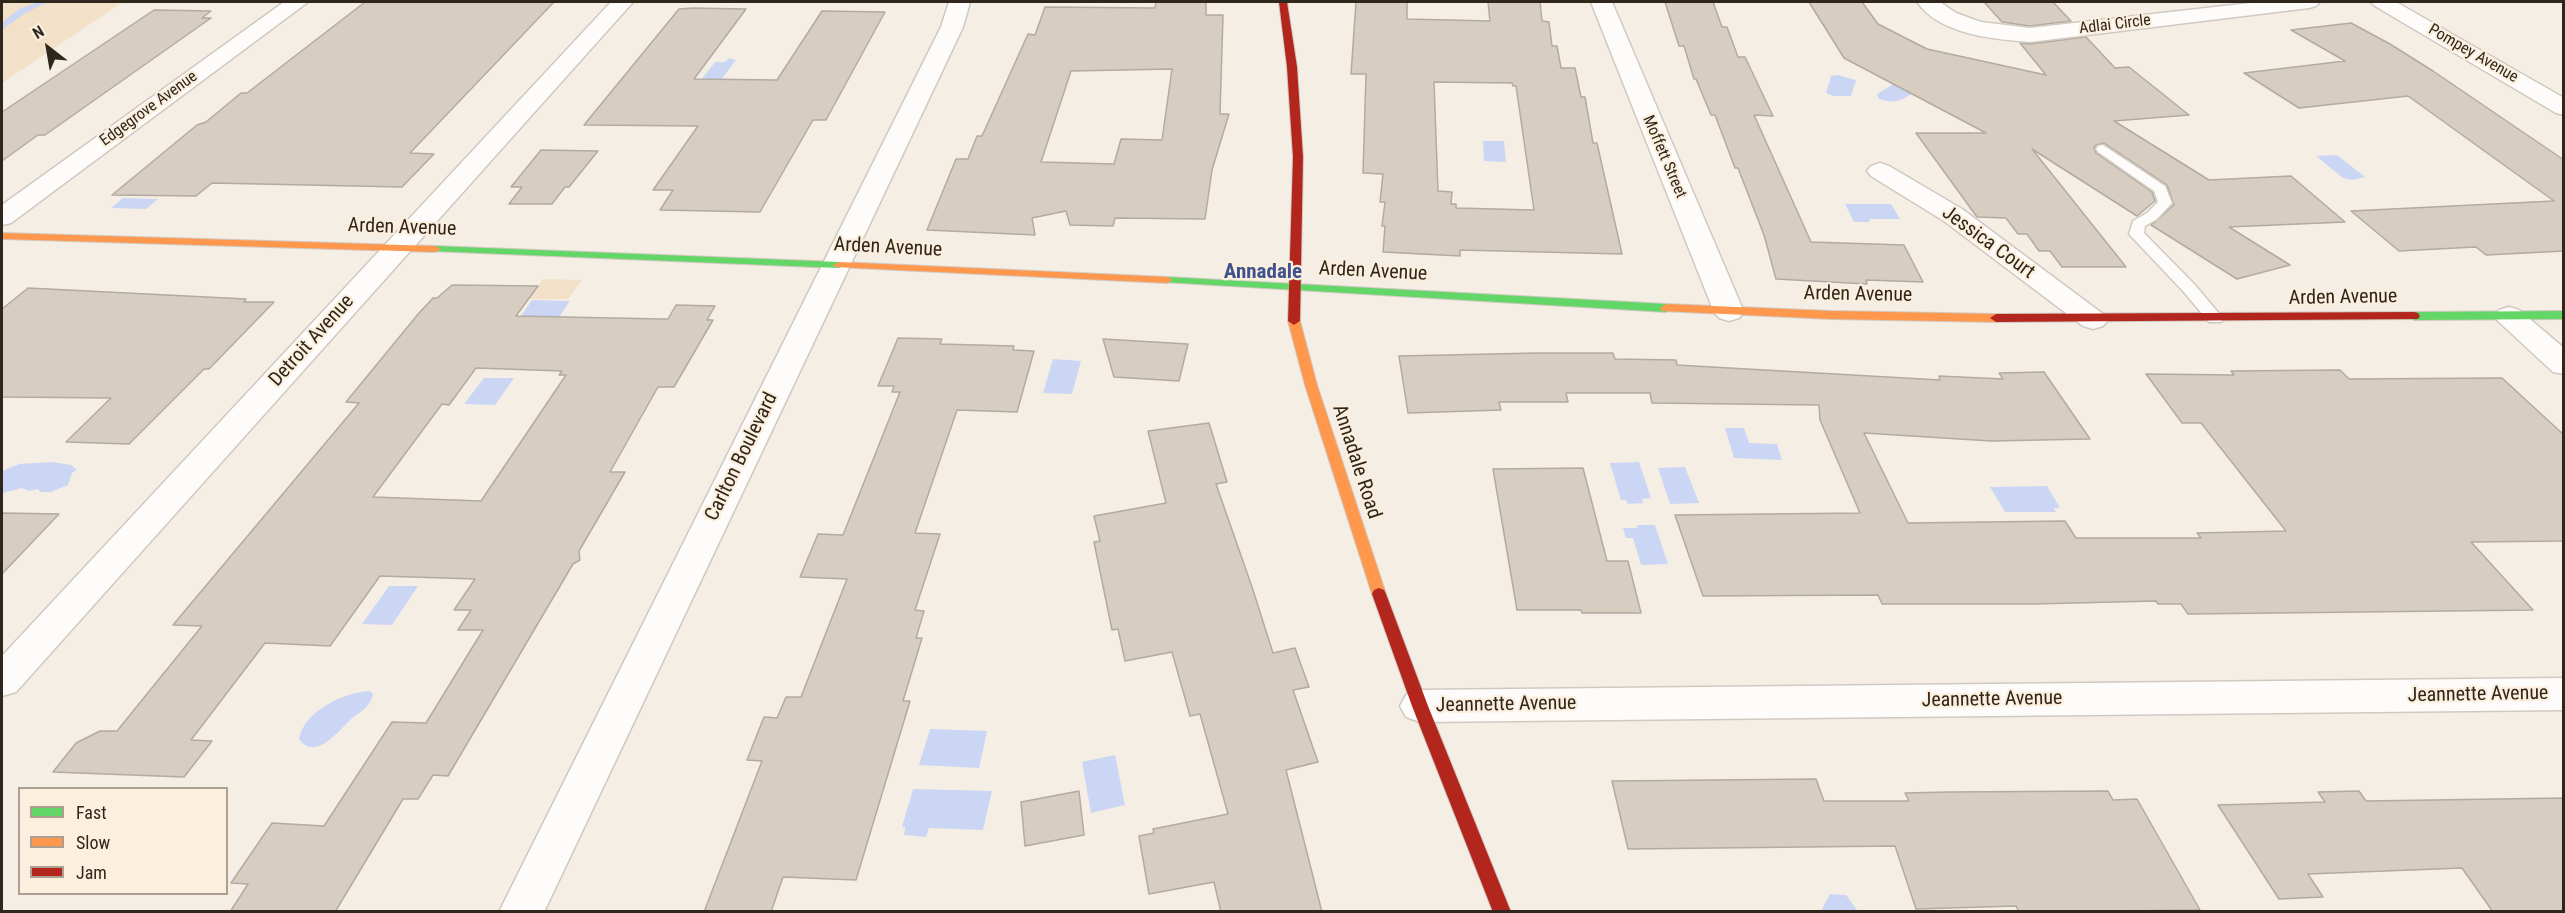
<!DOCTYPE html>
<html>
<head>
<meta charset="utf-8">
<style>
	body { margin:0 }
	#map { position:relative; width:2565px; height:913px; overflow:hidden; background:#f5eee5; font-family:"Roboto Condensed",sans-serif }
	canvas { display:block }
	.frame { position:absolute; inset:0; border:3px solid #2f271c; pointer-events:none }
	.legend { position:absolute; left:18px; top:787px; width:210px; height:108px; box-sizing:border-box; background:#fcefde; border:2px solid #aa9f90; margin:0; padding:8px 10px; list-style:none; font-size:18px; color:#2f271c }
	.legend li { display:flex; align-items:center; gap:12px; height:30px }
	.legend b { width:30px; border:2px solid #aa9f90 }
	.north { position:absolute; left:18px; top:18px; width:60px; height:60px; -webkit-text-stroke:4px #fcefde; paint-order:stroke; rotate:329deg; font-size:16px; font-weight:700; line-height:24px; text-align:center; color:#2f271c }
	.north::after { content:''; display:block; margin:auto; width:21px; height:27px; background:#2f271c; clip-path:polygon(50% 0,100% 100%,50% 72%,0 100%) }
</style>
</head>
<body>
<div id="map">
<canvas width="2565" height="913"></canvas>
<div class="frame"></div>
<ul class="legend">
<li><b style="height:8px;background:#63d668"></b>Fast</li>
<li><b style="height:8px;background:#ff974d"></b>Slow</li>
<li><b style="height:8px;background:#b3261e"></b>Jam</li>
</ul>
<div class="north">N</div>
</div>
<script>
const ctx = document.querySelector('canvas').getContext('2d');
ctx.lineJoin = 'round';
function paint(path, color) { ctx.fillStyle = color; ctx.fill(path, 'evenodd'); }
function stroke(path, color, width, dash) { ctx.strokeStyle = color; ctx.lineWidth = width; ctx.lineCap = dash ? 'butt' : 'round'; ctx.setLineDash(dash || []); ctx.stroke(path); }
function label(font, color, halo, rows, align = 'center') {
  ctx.font = font + ' "Roboto Condensed",sans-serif'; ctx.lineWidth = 4.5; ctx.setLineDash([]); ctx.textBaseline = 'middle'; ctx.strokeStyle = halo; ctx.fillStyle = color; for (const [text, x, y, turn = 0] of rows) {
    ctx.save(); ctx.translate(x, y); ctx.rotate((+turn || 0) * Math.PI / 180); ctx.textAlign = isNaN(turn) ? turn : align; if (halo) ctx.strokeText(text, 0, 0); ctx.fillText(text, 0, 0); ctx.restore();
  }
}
const green = new Path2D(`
	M2,2H129L120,4L2,83Z
	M543,279L582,280L568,299H528Z`);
const water = new Path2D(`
	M729,58L736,60L721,80H701L715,62H725Z
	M1838,75L1856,80L1851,96H1833L1826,93L1831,76Z
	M1895,83L1913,93C1900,101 1894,104 1879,99L1877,94Z
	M1483,141H1504L1506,162L1484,161Z
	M2337,155L2365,177L2353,180L2343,178L2316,156Z
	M123,198L158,199L146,209L111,208Z
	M1845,204H1891L1900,219H1870L1869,222H1854Z
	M532,300L570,301L559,317L521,316Z
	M1053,359L1081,361L1072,394L1043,393Z
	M484,378H514L495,405L464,404Z
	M1725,428H1744L1749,443L1777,444L1782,460L1734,458Z
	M52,462L71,465L77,470L72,473L68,485L51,492H40L38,489L29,491L22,488L2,493V471L19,464Z
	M1639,462L1651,498L1642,499L1643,503L1628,504L1626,500H1621L1610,463Z
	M1685,467L1699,503L1670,504L1658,468Z
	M2047,486L2060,508H2054L2056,512H2005L1990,487Z
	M1637,525H1655L1668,564L1641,565L1633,538H1626L1623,528H1637Z
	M389,586H418L392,625L362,624Z
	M370,691L373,694C370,709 358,712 348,722C337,733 315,761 299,739C304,711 344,692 370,691Z
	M930,729L987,731L979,768L919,765Z
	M1115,755L1125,805L1091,813L1082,762Z
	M913,789L992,791L983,830L929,828L926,837L904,835L905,827H902Z
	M1830,894L1846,895L1858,911H1821Z`);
const stream = new Path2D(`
	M38,2H48L25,13L2,30V23L19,9Z`);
const building = new Path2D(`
	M365,2H554L410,153L434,154L402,187L212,183L196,196L112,195L197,125L206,122L241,93H247Z
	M1156,2H1206V15H1223L1220,114H1229L1212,170L1205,219L1115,218L1113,226L1070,225L1066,211L1032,218L1035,235L927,230L956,159H968L977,136H982L1028,34L1035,35L1045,7L1155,8ZM1172,69L1162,140L1121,139L1114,164L1041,162L1071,71Z
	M1356,2H1407V19L1490,21L1488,2H1540L1542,21L1549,22L1552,46H1557L1561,68H1575L1581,97H1585L1593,143H1597L1622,254L1460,250V256L1383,252L1385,226H1382L1385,202H1380L1383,174L1363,173L1366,74H1351ZM1434,82L1512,83L1513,86H1516L1534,210L1456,208V204H1451L1452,192L1438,191Z
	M1665,2H1713L1722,27H1727L1738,57H1745L1773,116L1754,115L1811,242L1904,245L1923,282L1866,280L1867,284L1776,279L1764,235L1738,168H1735L1715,115H1711L1696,79H1694L1684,46H1679Z
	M1809,2H1862L1878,24L1927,49L2046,75L2020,43L2030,44L2086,37L2115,68L2129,67L2189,115L2114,121L2209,180L2291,176L2345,222L2229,227L2290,265L2237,279L2151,225L2174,205L2167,185L2104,143L2096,145L2094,148L2096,153L2152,192L2155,201L2137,216L2032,149L2126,267H2062L2050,251H2039L2027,234H2018L2006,218L1977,217L1916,133H1986L1844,58Z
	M1984,2H2053L2071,21L2030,26L2002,22Z
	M692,8L746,9L694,79L777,80L822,11L885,12L826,120H813L760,212L660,210L673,190H653L698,126L584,125L679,9Z
	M154,10L211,11L202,18H211L45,135H38L2,161V112Z
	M2351,23L2390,44L2433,71L2564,160V251L2486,255L2476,247L2399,251L2351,211L2554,201L2408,96L2299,108L2244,73L2345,61L2291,30Z
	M541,150L598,151L569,187H565L552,204H509L522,187H511Z
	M452,285L538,286L516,316L662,319H668L676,305L715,306L707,320H713L674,387H658L610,472H625L579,551L580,560L573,564L448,776L433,775L418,799H403L335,912H230L248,884L231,883L272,823L324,826L392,722L426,723L483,630H458L471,610H454L475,579L380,576L330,646L265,643L191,740L212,741L184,777L53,772L76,743L100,731H117L202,626L173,625L359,403L346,402L419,313L433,298H437ZM476,368L562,371L559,375H566L481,501L373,497L442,404L449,405Z
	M28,288L246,299L244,302H274L209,369H204L129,444L66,442L111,398L2,397V309Z
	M898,338L942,339L940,344L1014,346L1013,350L1034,351L1017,412L957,410L915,533L940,534L915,610L924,611L916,638H922L903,701H910L856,880L783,877L771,912H704L762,761L747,760L764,717L777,718L786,697H801L847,579L800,577L818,534L843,535L900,392H892L894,386H878Z
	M1103,339L1188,344L1179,381L1114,377Z
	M1538,353H1613L1615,359L1676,360L1677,365L1940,380L1939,376L2003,379L1999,373L2044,372L2090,439L1991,441L1864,433L1908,523L2065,521L2076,538H2201L2197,533L2286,531L2201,423H2182L2146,374L2234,375L2231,371L2340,370L2349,379L2502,378L2564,435V541L2471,542L2533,610L2188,614L2181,604H2158L2156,601L2033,604H1882L1878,595L1703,596L1675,515L1860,513L1820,420L1819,405L1652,403L1650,393H1566L1568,402H1499L1501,410L1408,413L1399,356Z
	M1209,423L1227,482L1216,484L1252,587L1273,653L1295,648L1309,687L1293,690L1318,762L1286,770L1322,912H1221L1214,882L1149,894L1139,836L1154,833L1153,829L1228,814L1200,714L1190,716L1172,652L1125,661L1118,629L1112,630L1094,542L1100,541L1094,516L1166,503L1148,431Z
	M1583,468L1607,561H1628L1641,613H1582L1581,610H1517L1493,469Z
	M2,513L59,514L2,574Z
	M1816,779L1824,801H1909L1905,793L1947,792L2108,791L2113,800L2137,799L2200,910L2019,912L2016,906L1916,909L1895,846L1628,849L1612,781Z
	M1079,791L1084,835L1025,846L1021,802Z
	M2359,791L2366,801L2564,798V912H2493L2462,868L2308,874L2323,897L2279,899L2218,805L2325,802L2318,792Z`);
const lane = new Path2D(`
	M2103,145L2165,186L2172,203L2157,219L2145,226L2144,233L2195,285L2221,316L2223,319L2221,322H2209L2183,291L2129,234L2133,221L2147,213L2158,202L2154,191L2098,152L2096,149L2098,146Z`);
const street = new Path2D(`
	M284,2H308L11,223L2,225V205Z
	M611,2H633L16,692L2,696V656Z
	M949,2H970L963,27L544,912H499L941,27Z
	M1591,2H1612L1744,312L1739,318L1729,321L1719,318L1714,312Z
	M1917,2H1940L1956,13L1981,22L2030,28L2259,2H2320L2316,6L2309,8L2030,42C1994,39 1940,35 1917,2Z
	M2371,2H2396L2564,98V115L2556,113L2375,6Z
	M1880,163L1889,166L1962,209L2103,314L2108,320L2103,326L2093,329L2083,326L1944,221L1871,176L1867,171L1871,166Z
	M2509,307L2519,310L2564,348V374L2553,372L2499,322L2494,316L2499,310Z
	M2564,678V710L1420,722L1406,717L1400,706L1406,695L1420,690Z`);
const fast = new Path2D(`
	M435,246L839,262L845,265L839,268L431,251V247Z
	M1167,277L1666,304L1672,308L1666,312L1163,282L1161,280L1163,278Z
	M2564,311V319L2414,320L2408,316L2414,312Z`);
const slow = new Path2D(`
	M2,233L435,246L441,249L435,252L2,239Z
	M839,262L1167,277L1173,280L1167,283L835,267L833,265Z
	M1666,304L1831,311L1996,314L2002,318L1996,322L1831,319L1662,311L1660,308Z
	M1294,317L1300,321L1317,385L1386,594L1384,598H1374L1372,594L1305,385L1288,321Z`);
const jam = new Path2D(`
	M1279,2H1287L1297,67L1303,157L1300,321L1294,325L1288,321L1293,157L1287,67Z
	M2414,312L2418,313L2420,316L2418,319L1996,322L1990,318L1996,314Z
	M1379,588L1384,590L1386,594L1428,706L1511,912H1493L1412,706L1372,594L1374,590Z`);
const farStreetnames = [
	["Adlai Circle",2115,25,-7],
	["Pompey Avenue",2473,54,30],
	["Edgegrove Avenue",149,109,-36],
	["Moffett Street",1664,157,67]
];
const streetNames = [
	["Arden Avenue",402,228,2],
	["Jessica Court",1988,243,36],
	["Arden Avenue",888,248,3],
	["Arden Avenue",1373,272,3],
	["Arden Avenue",1858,295,1],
	["Arden Avenue",2343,298,-1],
	["Detroit Avenue",312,341,-48],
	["Carlton Boulevard",742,457,-64],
	["Annadale Road",1356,462,72],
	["Jeannette Avenue",2478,695,-1],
	["Jeannette Avenue",1992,700,-1],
	["Jeannette Avenue",1506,705,-1]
];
const neighbourhoodNames = [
	["Annadale",1263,273]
];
paint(green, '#f2e0c9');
paint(water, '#cbd6f4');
paint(stream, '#cbd6f4');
paint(building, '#d7cdc1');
stroke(building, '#b2aba2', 1.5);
stroke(lane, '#d1c9c0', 3);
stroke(street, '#d1c9c0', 3);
stroke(fast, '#d1c9c0', 2);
stroke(slow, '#d1c9c0', 2);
stroke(jam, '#d1c9c0', 2);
paint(lane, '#fefcfb');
paint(street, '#fefcfb');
paint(fast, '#63d668');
paint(slow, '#ff974d');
paint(jam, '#b3261e');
label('16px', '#2f271c', '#fcefde', farStreetnames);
label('20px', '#2f271c', '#fcefde', streetNames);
label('bold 21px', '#3e538e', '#fcefde', neighbourhoodNames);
</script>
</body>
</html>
